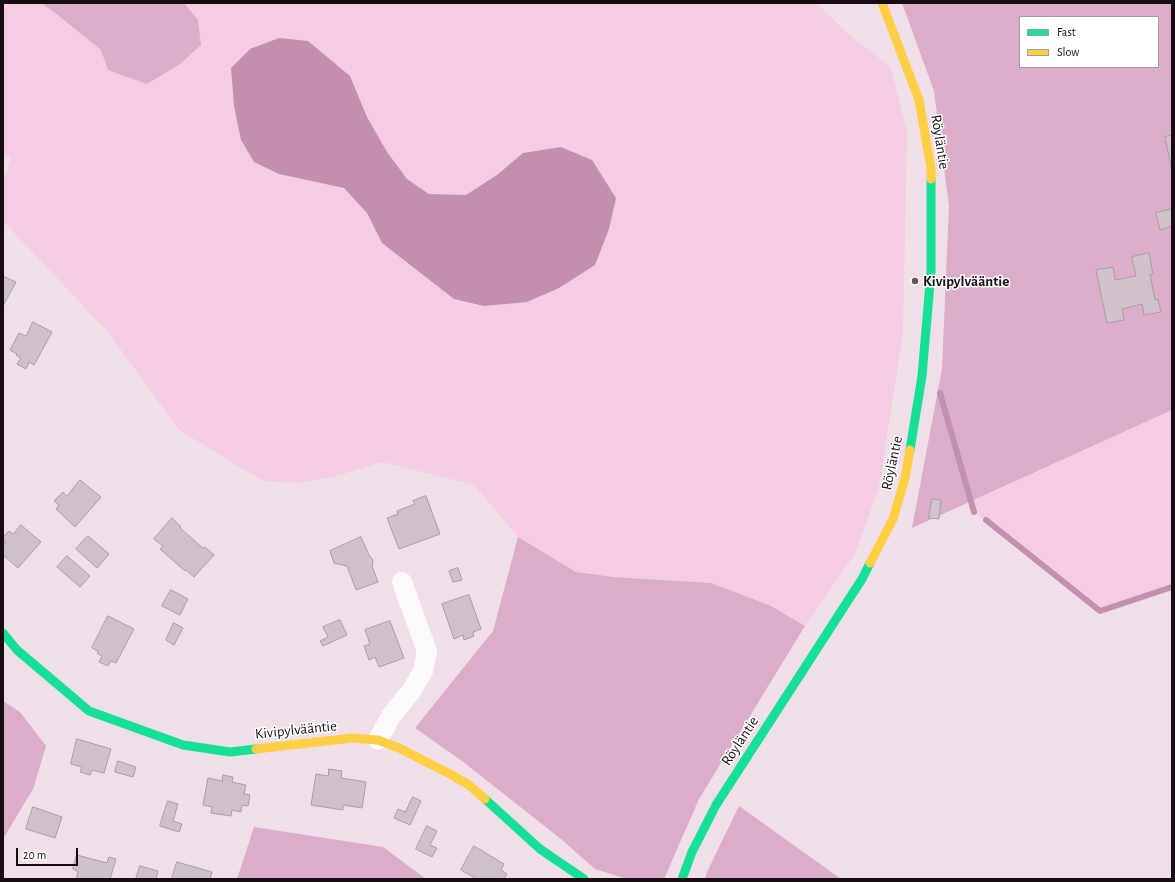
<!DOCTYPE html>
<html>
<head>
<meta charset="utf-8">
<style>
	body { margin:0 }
	#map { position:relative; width:1175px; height:882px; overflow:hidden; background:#f0dee8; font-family:"Alegreya Sans",sans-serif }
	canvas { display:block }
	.frame { position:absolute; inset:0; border:4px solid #170c12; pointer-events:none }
	.legend { position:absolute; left:1019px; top:16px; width:140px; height:52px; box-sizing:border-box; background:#fff; border:1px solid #a29ea0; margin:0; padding:5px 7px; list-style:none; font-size:12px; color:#170c12 }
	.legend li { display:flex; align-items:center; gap:8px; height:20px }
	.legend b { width:20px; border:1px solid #a29ea0 }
	.scale { position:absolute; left:16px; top:848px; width:62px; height:18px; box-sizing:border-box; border:2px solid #170c12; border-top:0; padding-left:5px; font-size:12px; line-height:14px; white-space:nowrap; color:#170c12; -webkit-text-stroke:3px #fff; paint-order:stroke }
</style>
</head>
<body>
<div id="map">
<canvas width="1175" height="882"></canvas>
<div class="frame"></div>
<ul class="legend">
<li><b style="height:5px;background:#16e098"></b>Fast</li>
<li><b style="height:5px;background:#ffcf43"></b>Slow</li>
</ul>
<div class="scale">20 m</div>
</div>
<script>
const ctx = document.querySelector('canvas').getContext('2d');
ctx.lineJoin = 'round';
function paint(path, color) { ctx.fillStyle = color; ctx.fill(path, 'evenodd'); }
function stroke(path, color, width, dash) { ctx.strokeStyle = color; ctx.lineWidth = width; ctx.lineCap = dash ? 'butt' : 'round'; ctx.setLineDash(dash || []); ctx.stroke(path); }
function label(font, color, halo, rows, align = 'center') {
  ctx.font = font + ' "Alegreya Sans",sans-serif'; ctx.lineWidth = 3; ctx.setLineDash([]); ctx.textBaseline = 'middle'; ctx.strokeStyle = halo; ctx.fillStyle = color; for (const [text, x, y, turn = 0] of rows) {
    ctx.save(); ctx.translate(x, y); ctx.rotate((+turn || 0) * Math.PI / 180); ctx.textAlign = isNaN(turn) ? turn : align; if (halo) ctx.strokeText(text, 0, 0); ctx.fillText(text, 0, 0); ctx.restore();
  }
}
const green = new Path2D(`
	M3,3H41L54,12L102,50L108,70L198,20L184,3H816L854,39L890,66L907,132L903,333L879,487L856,552L805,626L771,606L675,580L614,577L576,572L518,537L474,485L382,462L340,475L301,483L263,481L179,430L107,331L3,221V176L6,175L11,157L3,156Z
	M1172,410V587L1100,611L974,512L971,502Z`);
const forest = new Path2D(`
	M41,3H184L198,20L201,45L180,64L147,84L108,70L101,50L54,12Z
	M902,3H1172V410L912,528L942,369L949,206L934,91ZM1020,17H1158V67H1020Z
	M518,537L576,572L614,577L711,583L771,606L805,626L699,799L664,879H627L595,869L561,839L462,761L415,728L493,631Z
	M3,701L20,712L46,746L33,789L3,839Z
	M739,806L841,879H705L707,872Z
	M254,827L383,847L426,879H237Z`);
const water = new Path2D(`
	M279,38L308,41L350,76L367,117L387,152L407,179L429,194L466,195L497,175L523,153L561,147L592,160L616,198L609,229L595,265L559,288L527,302L484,306L454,299L382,243L367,213L344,188L279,174L254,162L241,140L234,106L231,68L250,49Z`);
const stream = new Path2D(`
	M940,393L974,512
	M986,520L1100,611L1172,587`);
const building = new Path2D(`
	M1172,135V171L1165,137Z
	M1172,209V226L1160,230L1156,213Z
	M1149,253L1153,274H1150L1155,300L1158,299L1161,312L1144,315L1142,304L1122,309L1124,320L1107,323L1096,270L1113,267L1115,280L1136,276L1132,257Z
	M3,276L16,282L3,306Z
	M33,322L52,332L34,365L29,362L26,369L17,364L21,358L16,355L17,354L10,350L19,333L26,336Z
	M80,480L101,497L75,527L56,509L59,505L54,501L63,492L67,496Z
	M426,496L440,534L399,549L387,518L398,514L397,511L415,504L413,501Z
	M932,499L941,500L939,519L929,518Z
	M172,518L181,527L180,528L203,548L205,547L214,555L194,577L186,570L185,571L160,549L163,546L154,539Z
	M21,525L41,542L18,568L3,555V546L6,542L3,540V537L9,531L13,534Z
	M88,536L109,554L97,568L76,549Z
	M361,537L369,555L373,560L372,566L378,582L356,590L347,566L334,563L330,551Z
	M67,556L90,576L80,587L57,567Z
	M458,568L462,580L453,582L449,571Z
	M171,590L188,599L180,615L162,606Z
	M469,595L481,629L473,632L474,636L464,640L463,635L454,639L442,604Z
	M108,616L134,629L116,663L111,661L108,666L99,662L102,656L97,653L98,651L92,648Z
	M340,620L347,635L323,646L320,641L328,637L323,627Z
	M390,621L404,658L379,667L375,657L369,660L364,646L370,644L365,630Z
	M174,623L183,628L174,645L166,640Z
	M77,739L111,749L104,773L92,770L90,775L80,772L82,767L71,764Z
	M118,761L136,767L133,777L115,772Z
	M329,769L342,771L341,778L366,782L362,808L343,805V810L311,805L316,774L328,776Z
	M223,775L233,777L232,782L246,785L244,794L250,795L248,806L242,805L241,812L232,810L231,816L211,813L212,807L203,805L208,778L222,781Z
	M413,797L421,801L410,825L394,818L398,809L405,812Z
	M168,801L178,804L173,821L182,824L179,832L160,826Z
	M33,807L62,817L55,838L26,829Z
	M427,826L437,831L430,845L437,848L432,857L416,849Z
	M474,846L504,864L501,870L507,874L504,879H477L461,870Z
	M77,855L107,863L109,857L116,859L110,879H76L78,872L73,869Z
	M177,862L212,872L210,879H172Z
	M140,866L158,871L156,879H136Z`);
const street = new Path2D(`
	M378,740L391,716L412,690L423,671L427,651L402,582`);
const fast = new Path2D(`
	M910,450L922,376L931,272V179
	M3,633L17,650L89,711L183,745L230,752L256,749
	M485,799L540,849L584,879
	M682,879L692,852L716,805L862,579L870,563`);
const slow = new Path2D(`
	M882,3L919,100L931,168V179
	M870,563L893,519L905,478L910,450
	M256,749L352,738L378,740L399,748L450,774L469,785L485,799`);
const markers = [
	[915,281,4,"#63565d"]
];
const streetNames = [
	["Röyläntie",940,142,81],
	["Röyläntie",892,463,-78],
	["Kivipylvääntie",296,730,-6],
	["Röyläntie",740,741,-57]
];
const poiNames = [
	["Kivipylvääntie",923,281]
];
paint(green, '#f4cde4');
paint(forest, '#dbadc8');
paint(water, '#c28fae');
stroke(stream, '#c28fae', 6);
paint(building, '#d0c2ca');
stroke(building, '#aa9ca4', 1);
stroke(street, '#fdfafc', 20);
stroke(fast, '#16e098', 9);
stroke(slow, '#ffcf43', 9);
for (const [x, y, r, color] of markers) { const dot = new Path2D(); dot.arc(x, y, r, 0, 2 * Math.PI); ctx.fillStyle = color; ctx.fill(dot); stroke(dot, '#fff', 1.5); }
label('15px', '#170c12', '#fff', streetNames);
label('bold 15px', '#170c12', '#fff', poiNames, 'left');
</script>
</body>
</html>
